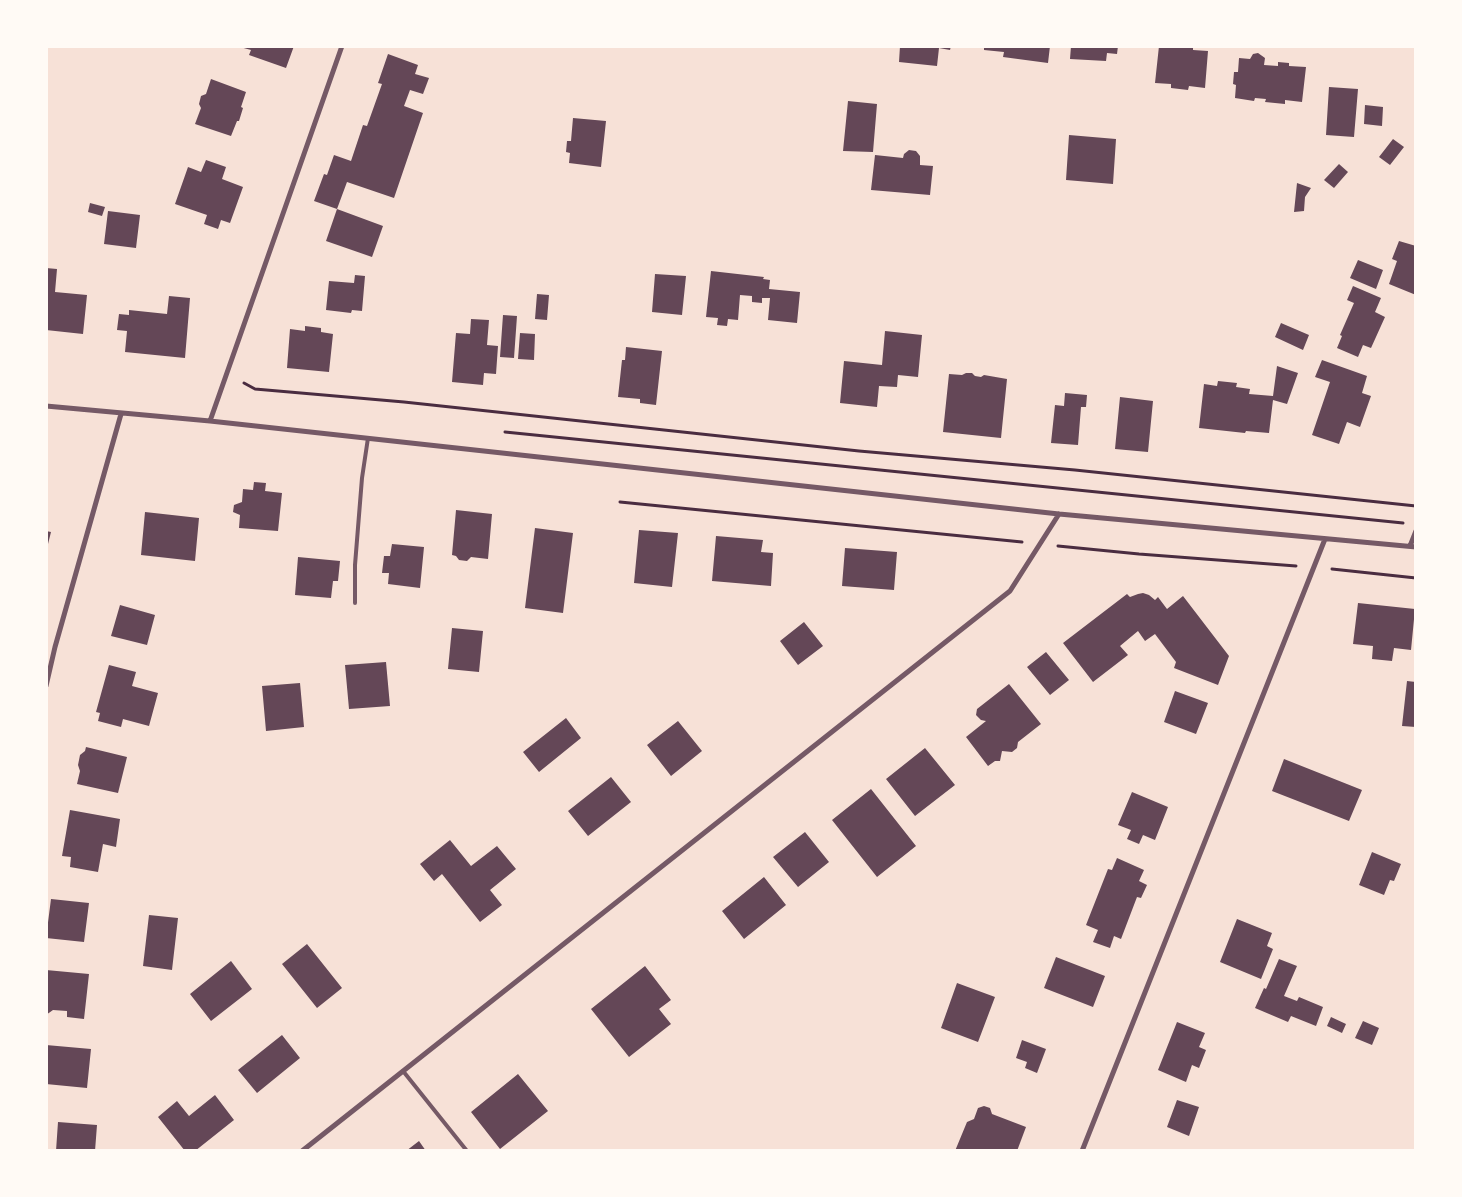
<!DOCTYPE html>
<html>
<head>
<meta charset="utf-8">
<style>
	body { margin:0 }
	#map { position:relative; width:1462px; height:1197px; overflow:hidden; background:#f7e1d7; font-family:Cabin,sans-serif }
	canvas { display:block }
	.frame { position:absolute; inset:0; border:48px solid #fffaf5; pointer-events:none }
</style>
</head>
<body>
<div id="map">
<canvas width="1462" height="1197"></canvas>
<div class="frame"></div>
</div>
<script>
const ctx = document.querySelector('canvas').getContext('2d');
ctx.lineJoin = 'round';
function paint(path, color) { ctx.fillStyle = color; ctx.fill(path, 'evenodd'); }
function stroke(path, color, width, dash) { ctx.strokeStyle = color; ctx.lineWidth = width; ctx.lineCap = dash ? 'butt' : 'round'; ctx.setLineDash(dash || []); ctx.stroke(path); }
const building = new Path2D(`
	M294,46L286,68L249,55L251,50L240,47Z
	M900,46H951L950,50L939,48L937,66L899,62Z
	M984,46H1050L1048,63L1003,57L1004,52L984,50Z
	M1071,46H1118L1117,54L1107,53L1106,61L1070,59Z
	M1159,46L1175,48V46H1193V50L1208,51L1205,88L1189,86L1188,90L1171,88V84L1155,83Z
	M1258,53L1265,58L1264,65L1278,66V62L1289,63V66L1306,67L1302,102L1285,100V104L1265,102L1266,99L1255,98L1254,101L1235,98L1236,85L1233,84L1234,72H1238L1239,58L1250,59L1253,54Z
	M388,54L418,65L415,74L429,78L423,94L410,90L404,106L423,113L394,198L347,182L337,209L314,201L324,174L327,175L334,155L351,161L363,125L367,126L382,84L378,83Z
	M211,79L246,92L241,107L243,108L239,121H237L231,136L195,124L201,108L199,104L201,96L206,94Z
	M1329,87L1358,89L1354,137L1326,135Z
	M848,101L877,104L873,152L843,151Z
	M1365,105L1383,107L1382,126L1364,124Z
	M573,118L606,121L601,167L569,163L570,153L566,152L567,141H571Z
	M1069,135L1116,139L1113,184L1066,180Z
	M1393,139L1404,147L1390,165L1379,157Z
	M909,150L916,151L920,156V165L933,166L930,195L871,190L875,155L903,158L904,154Z
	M206,160L226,167L222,179L243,187L230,223L221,220L218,229L204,224L207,215L175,204L188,167L201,172Z
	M1339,164L1348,172L1334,188L1324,180Z
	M1297,183L1311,188L1305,197L1304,211L1294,212Z
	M90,203L105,207L102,216L88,212Z
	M337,209L383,226L372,257L326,241Z
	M108,211L140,215L136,248L104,244Z
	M1399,241L1416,246V295L1389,284L1397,261L1392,259Z
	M1358,260L1383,270L1376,289L1350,278Z
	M46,268L57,269L55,292L87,295L83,334L46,330Z
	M711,271L764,277L763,279L770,280L769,289L800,292L797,323L768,320L770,298H762V303L752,302V296L740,295L738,320L728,319L727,326L717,325L718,318L706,317Z
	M655,274L686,276L682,315L652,312Z
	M355,275L365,276L362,311L352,310L351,313L326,310L329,281L354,283Z
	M1353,286L1381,298L1375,312L1385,317L1371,348L1363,345L1358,357L1337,348L1342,336L1340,335L1354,303L1347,300Z
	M537,294L549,295L547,320L535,319Z
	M169,296L190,298L185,358L125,352L127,331L117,330L119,314L129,315V310L167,314Z
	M503,315L517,316L514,358L500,357Z
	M471,319L489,320L487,345L498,346L496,374L484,373L483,385L452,382L456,333L470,334Z
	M1281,323L1309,335L1303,350L1275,337Z
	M305,326L321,328V332L333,334L329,372L287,368L290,329L305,331Z
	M885,331L922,335L918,377L898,375L897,387L879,386L877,407L840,403L844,361L882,365Z
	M520,333L535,334L534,360L518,359Z
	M626,347L662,351L656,405L640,403V399L618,397L622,360H625Z
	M1322,360L1367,376L1362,393L1371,396L1360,427L1347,422L1339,444L1312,435L1330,382L1315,377Z
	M1277,366L1298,373L1287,404L1273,400L1269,433L1246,431L1245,433L1199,428L1204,384L1217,386L1218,381L1237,383L1236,387L1250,389L1249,394L1273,396Z
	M966,373H972L975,376L981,377L984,375L1007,379L1001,438L943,432L949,374L962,375Z
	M1065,393L1087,395L1086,407H1081L1078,445L1051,443L1055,405L1064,406Z
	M1120,397L1153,401L1148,452L1115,449Z
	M254,482L266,483L265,491L282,493L278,531L239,528L240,515L233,512L234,505L242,502L243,489L253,490Z
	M456,510L492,514L488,559L471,557L467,561L459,560L456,556L452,555Z
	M145,512L199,518L195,561L141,555Z
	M535,528L573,533L563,613L525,608Z
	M639,530L678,533L672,587L634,583Z
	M46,531L51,532L47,548H46Z
	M716,536L763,540L761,552L773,553L771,586L712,581Z
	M392,544L424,547L420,588L388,584L389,573H382L384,556H390Z
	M845,548L897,552L894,590L842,586Z
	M298,557L340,561L338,581H333L331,598L295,595Z
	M1143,593L1149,595L1155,600L1158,597L1167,609L1183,596L1229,656L1218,685L1174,668L1176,662L1155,634L1145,641L1138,631L1120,646L1128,655L1093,682L1063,643L1127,594L1130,597L1138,594Z
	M1358,603L1415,609L1411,650L1394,648L1392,661L1372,659L1373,646L1353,644Z
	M120,605L155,615L147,645L111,636Z
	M804,622L823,646L798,665L780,641Z
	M452,628L483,631L479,672L448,669Z
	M1046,652L1069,680L1050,695L1027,667Z
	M386,662L390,706L349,709L345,665Z
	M109,665L136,672L132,686L158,693L149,726L123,719L121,727L98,721L100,713L96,712Z
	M1407,681L1416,682V727L1402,726Z
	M300,683L304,727L266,731L262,686Z
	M1009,684L1041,724L1018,742L1017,748L1012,752L1002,751L1000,761H995L988,766L966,737L986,721L981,720L976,715L977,709Z
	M1175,691L1208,703L1196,734L1164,722Z
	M566,718L581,738L539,772L523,752Z
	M678,721L702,751L671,776L647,745Z
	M86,747L127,757L118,793L77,784L80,771L78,765L80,755L85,751Z
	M925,748L955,785L915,816L886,779Z
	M1284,759L1362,790L1349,821L1272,791Z
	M611,777L631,802L588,836L568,811Z
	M871,789L916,846L877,877L832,820Z
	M1132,792L1168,807L1155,840L1143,835L1139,844L1127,839L1131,830L1118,825Z
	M70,810L120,819L116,847L103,844L98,872L70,867L71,857L62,856Z
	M805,832L829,862L798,887L773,857Z
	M450,840L471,866L497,846L516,869L490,890L502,905L480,922L442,874L434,881L420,864Z
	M1372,852L1401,864L1394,881L1390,880L1384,895L1359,885Z
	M1117,858L1144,870L1139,881L1147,885L1141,898L1137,897L1121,939L1114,936L1110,948L1093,942L1098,930L1086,925L1108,869L1112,870Z
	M764,877L786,905L744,939L722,911Z
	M51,899L89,903L84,942L46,938Z
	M149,915L178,918L172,970L143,966Z
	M1237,919L1272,933L1267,946L1273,949L1261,979L1220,962Z
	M307,944L342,988L317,1008L282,964Z
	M1056,957L1105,976L1093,1007L1044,988Z
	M1279,959L1297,966L1284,996L1297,1001L1299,997L1323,1007L1316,1026L1291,1016L1288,1022L1255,1008L1264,988L1266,989Z
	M231,961L252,989L211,1021L190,994Z
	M645,966L671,1000L659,1009L671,1024L629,1057L591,1009Z
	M46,970L89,974L84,1019L67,1017V1011L53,1010L46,1015Z
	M957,983L995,997L978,1042L941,1028Z
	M1331,1017L1346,1024L1342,1033L1327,1026Z
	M1363,1021L1379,1028L1372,1045L1355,1038Z
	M1177,1022L1205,1033L1199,1047L1206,1050L1199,1068L1192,1065L1186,1082L1158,1070Z
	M282,1035L300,1058L257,1093L238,1070Z
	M1022,1040L1046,1049L1037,1073L1025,1068L1027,1062L1016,1058Z
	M46,1045L91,1049L87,1088L46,1084Z
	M518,1074L548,1111L500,1149L471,1112Z
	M215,1095L234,1120L195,1151H185L158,1117L177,1101L189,1116Z
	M1177,1100L1199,1107L1189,1136L1167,1127Z
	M984,1106L990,1108L992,1114L1026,1127L1017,1151H955L967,1122L974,1119L978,1108Z
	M58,1122L97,1125L95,1151H56Z
	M419,1141L426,1151H406Z`);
const path = new Path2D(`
	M244,383L255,389L404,402L859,451L1075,470L1416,506
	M505,432L1403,523
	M620,502L1022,542
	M1058,546L1139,554L1296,566
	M1332,569L1416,578`);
const service = new Path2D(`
	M355,603V565L362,478L368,438
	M403,1071L467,1151`);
const minor = new Path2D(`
	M46,406L210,421L1059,514L1416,547
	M210,421L342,46
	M1410,546L1416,531
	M46,686L55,647L121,414
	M302,1151L1010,591L1059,514
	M1082,1151L1325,539`);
paint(building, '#644757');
stroke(path, '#4a2c40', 3);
stroke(service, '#755966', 4);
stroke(minor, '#755966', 5);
</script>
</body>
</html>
